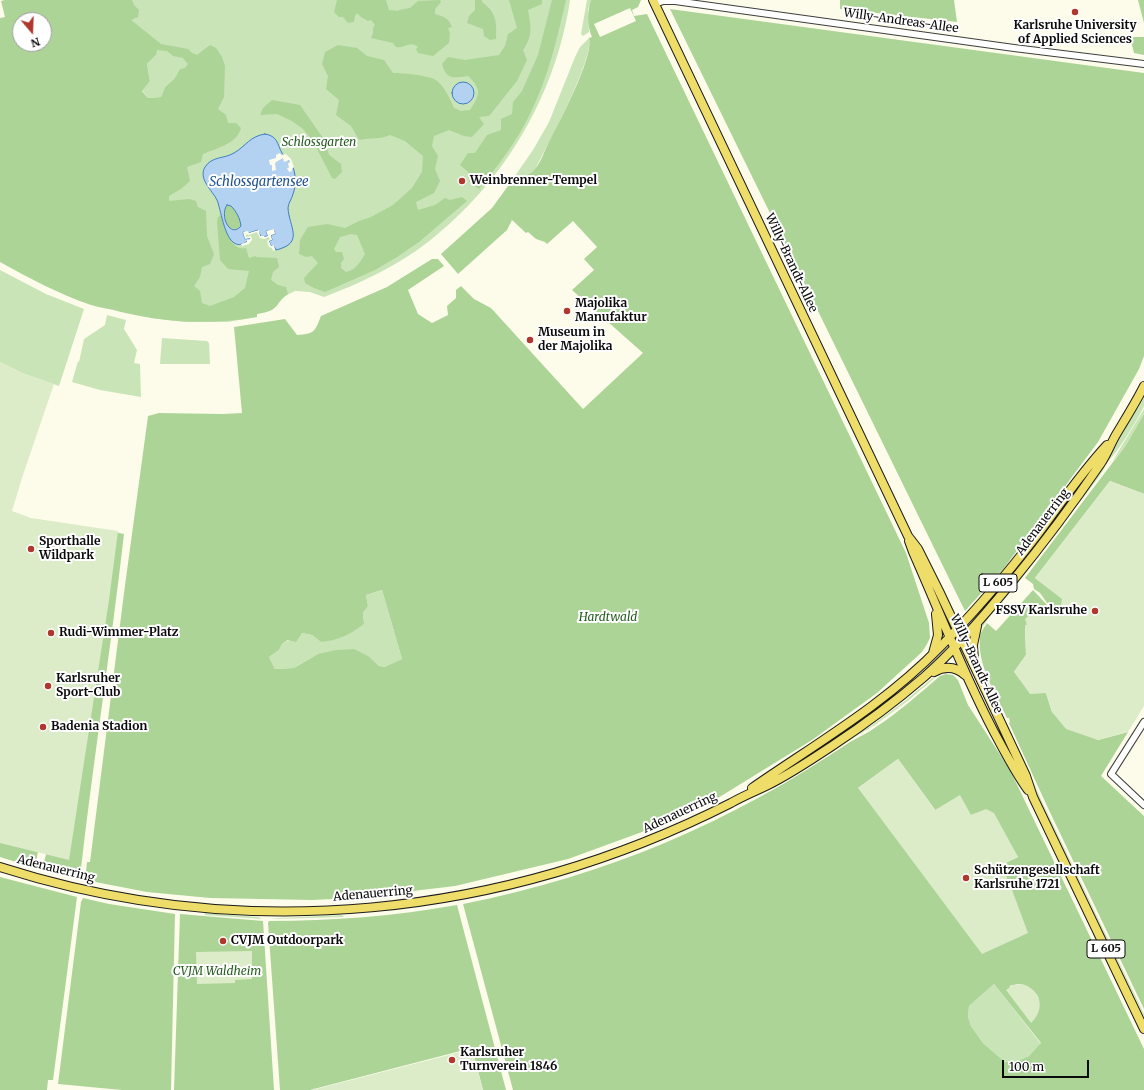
<!DOCTYPE html>
<html>
<head>
<meta charset="utf-8">
<style>
	body { margin:0 }
	#map { position:relative; width:1144px; height:1090px; overflow:hidden; background:#fdfcea; font-family:Merriweather,serif }
	canvas { display:block }
	.north { position:absolute; left:12px; top:12px; width:40px; height:40px; box-sizing:border-box; background:#fff; border:1px solid #9d9d9d; border-radius:50%; rotate:161deg; font-size:11px; font-weight:700; line-height:16px; text-align:center; color:#0b0b0b }
	.north::after { content:''; display:block; margin:auto; width:14px; height:18px; background:#af372e; clip-path:polygon(50% 0,100% 100%,50% 72%,0 100%) }
	.scale { position:absolute; left:1002px; top:1060px; width:87px; height:18px; box-sizing:border-box; border:2px solid #0b0b0b; border-top:0; padding-left:5px; font-size:12px; line-height:14px; white-space:nowrap; color:#0b0b0b; -webkit-text-stroke:3px #fff; paint-order:stroke }
</style>
</head>
<body>
<div id="map">
<canvas width="1144" height="1090"></canvas>
<div class="north">N</div>
<div class="scale">100 m</div>
</div>
<script>
const ctx = document.querySelector('canvas').getContext('2d');
ctx.lineJoin = 'round';
function paint(path, color) { ctx.fillStyle = color; ctx.fill(path, 'evenodd'); }
function stroke(path, color, width, dash) { ctx.strokeStyle = color; ctx.lineWidth = width; ctx.lineCap = dash ? 'butt' : 'round'; ctx.setLineDash(dash || []); ctx.stroke(path); }
function label(font, color, halo, rows, align = 'center') {
  ctx.font = font + ' Merriweather,serif'; ctx.lineWidth = 4; ctx.setLineDash([]); ctx.textBaseline = 'middle'; ctx.strokeStyle = halo; ctx.fillStyle = color; for (const [text, x, y, turn = 0] of rows) {
    ctx.save(); ctx.translate(x, y); ctx.rotate((+turn || 0) * Math.PI / 180); ctx.textAlign = isNaN(turn) ? turn : align; if (halo) ctx.strokeText(text, 0, 0); ctx.fillText(text, 0, 0); ctx.restore();
  }
}
const green = new Path2D(`
	M105,0H570C556,95 504,183 428,242C397,266 361,283 324,297L310,292L295,291L281,298L277,306L271,310L257,314V317L228,322H186L150,318L180,69L174,79L165,87L161,97L148,98L142,90L150,81L147,64L156,55Z
	M587,0H591L588,9L589,32L583,36L581,34Z
	M589,38C594,60 546,147 535,170L525,176L523,186H508L533,150L549,122L575,57L580,47Z
	M0,270L46,294L84,309L59,386L22,373L0,362Z
	M107,315L126,320L124,329L137,350L134,363L140,364L141,397L100,390L72,382L78,361L79,362L84,339L105,325Z
	M162,338L207,341L209,343L210,364H160Z
	M1144,397C1144,400 1144,403 1144,406C1140,416 1115,457 1107,462L1106,461L1108,456Z
	M1144,409V414L1126,445L1112,462Z
	M1103,465L1105,467L1099,477L1023,576L1024,572Z
	M1075,488L1077,491L1076,492L1044,537L967,630L966,629L1041,538L1047,527Z
	M1017,581H1019L990,616L978,634C984,616 1005,596 1017,581Z
	M382,590L402,659L386,667L379,666L368,657L318,654L294,668L275,669L269,657L279,650L282,644L302,633L312,635L321,642L364,624L363,613L368,606L366,595Z
	M947,671L938,675L909,700L875,725L853,738L829,754L830,752L854,735L871,726L906,700L937,674Z
	M1008,729H1009L1045,808L1144,1014V1017L1021,760Z
	M205,913L258,917L262,919L204,915Z
	M342,915L344,917L271,919L279,918Z
	M994,984L1041,1044L1029,1056L1016,1062H1005L983,1043L971,1026L968,1017L969,1006Z`);
const forest = new Path2D(`
	M5,0H132L134,5L139,10L138,17L131,20L161,44L188,49L192,53L197,55L210,45L216,48L222,57L225,66L224,97L218,109L226,115L228,123H236L241,128C237,144 217,148 203,154L201,162L187,167L190,181L181,189L169,196V201L189,199L196,201L198,207L206,211L207,236L214,254L210,264L202,267L200,277L194,286L200,291L202,303L210,306L234,297L245,288L249,271L228,269L220,260L217,222L218,217L221,215C223,226 231,252 246,248L249,258L256,256V257L277,258L279,267L273,272L271,280L278,285L286,287L288,294C280,299 279,305 272,310C268,312 262,313 257,314V317C209,325 168,323 121,312C111,309 101,308 91,305C59,294 29,278 0,262V18L5,17L1,1ZM20,20H44V44H20ZM157,50L167,51L173,56L183,58L188,64L185,68L180,69L174,79L165,87L161,97L148,98L142,91L150,81L147,64L156,55Z
	M337,0H386L389,10L399,11V10L410,8L418,1L440,0L441,2L435,9V14C444,17 448,17 452,27L448,28L450,33L449,43L433,56L418,53L416,49L418,47C410,40 404,49 396,47L393,43L371,38L373,33V28L375,25L371,20L368,21L361,17L357,13L355,16L354,22L348,23L343,17H339L334,12Z
	M475,0H482V2C496,12 497,22 496,39L490,40L484,36L483,29L467,23L469,16L475,10Z
	M509,0H542V4L528,10C531,26 533,36 523,50L527,60L517,81L489,116L479,117L484,124L472,137L464,136L449,130L434,136L432,146L438,156L435,169L440,181L434,193L416,202L418,210L435,205L445,198L450,200L462,197L467,201L419,242L397,257L375,270L325,292L314,288L305,283L304,278L318,263L312,256L306,257L299,254L300,240L308,227L327,224L345,228L359,221L371,217L393,205L412,188L422,172L423,156L405,141L390,135C380,140 370,137 359,140L351,126L336,115L339,100L326,89L328,76L322,64L325,52L338,45L357,48L367,56L384,60L393,73C404,73 424,75 434,79C443,83 450,99 454,108L461,111L470,110C480,95 482,89 468,76C454,78 446,80 442,64L448,57L465,60L499,55L505,46L508,34L517,28ZM351,234L357,235L365,254C360,262 356,270 346,272L341,268V263L344,259L342,252H336L334,249L340,237Z
	M552,0H566C557,39 548,78 530,114C517,141 498,166 479,189L469,182L468,172L460,165L468,153H475L487,135L501,130V119L512,114L513,102L522,91L538,55Z
	M591,0H641L638,7L632,10L634,16L647,14L906,553L929,623L930,638L927,644L922,652L877,693L812,740L713,801L642,832L568,859L455,886L354,898L312,900L210,898L147,892L85,880L87,862H90L124,593L148,416L159,413L223,414L242,413L234,327L285,319L297,335C314,334 315,332 321,316L387,287L432,259H438L444,266L408,290L418,314L432,323L448,315L447,306L456,298V290L461,286L474,299L491,308L583,409L643,353L572,290L594,270L584,259L597,247L573,221L547,244L545,242L536,239L528,232L526,233L512,220L507,230L458,274L441,254L492,208L508,186H522L525,176C528,174 533,172 535,169C541,162 544,152 548,144C558,124 594,58 589,38L592,37C587,26 587,11 591,0ZM630,8L636,21L600,37L594,24ZM382,590L402,659L385,667L379,666L368,656L354,649L336,650L318,654L294,668L275,669L269,657L279,650L282,644L288,640L296,642L302,633L312,635L321,642C339,640 349,635 364,624L363,613L368,606L366,595Z
	M840,0H954L957,22L840,9Z
	M1138,0H1144V23Z
	M670,9L1144,73V356L1139,369L1098,442L1004,568L965,611Z
	M1130,37H1144V55L1134,53Z
	M272,100L300,105L325,141L329,155L341,164L342,172L335,179L332,178L313,141L303,129L292,121L277,114L260,115L263,108Z
	M228,205C235,207 240,218 241,226L236,229L230,228C224,222 223,214 226,206Z
	M1144,414V494L1110,481L1035,578L1063,599L1061,606L1050,607L1040,593L1034,589L1033,584L1025,578L1126,445Z
	M115,532L124,534C111,648 93,762 80,877L78,879L42,870L51,835Z
	M1033,590L1049,607L1025,626L1026,655L1014,672L1046,693L1052,712L1098,740L1128,732L1101,776L1144,816V1009L1047,806L1009,723L1010,722L1009,718H1007C995,692 977,665 980,637C980,632 985,627 987,623L996,631Z
	M946,674L953,675L958,680L968,705L1010,770L1144,1049V1090H513L463,904C605,876 730,823 850,742C858,737 868,733 876,727C899,712 919,694 940,676ZM898,759L936,811L971,815L986,810L1018,857L1001,865L1012,890L858,788ZM994,984L1041,1043L1029,1056L1016,1062H1005L983,1043L971,1026L968,1017L969,1006ZM1018,984C1028,985 1035,990 1039,999L1009,986Z
	M0,819L42,830L35,868L0,857Z
	M0,877L77,897L53,1080H48L47,1090H0Z
	M83,898L109,904L175,914L171,1090H122L58,1084L81,902Z
	M457,905L506,1090H483L472,1048L310,1090H280L268,923L269,921C332,921 395,916 457,905Z
	M180,914L263,921L274,1090H174Z`);
const pitch = new Path2D(`
	M0,362L22,373L54,384L23,475L12,511L31,518L118,531L109,600L69,860L0,843Z
	M1110,481L1144,494V706L1128,732L1098,740L1066,729L1052,712L1046,693L1030,694L1014,672L1026,655L1025,626L1027,625L1025,619L1036,609L1043,612L1049,607L1061,606L1062,599L1035,578Z
	M898,759L935,810L960,795L971,815L986,809L994,813L1018,857L1001,865L1012,890L1028,933L982,954L858,788Z
	M252,951V979L235,980V983L197,984L196,952Z
	M1022,984C1041,990 1046,1009 1031,1023L1006,990L1013,985Z
	M472,1049L483,1090H312Z`);
const water = new Path2D(`
	M452 93a11 11 0 1 1 22 0a11 11 0 1 1-22 0Z
	M265,134C278,136 277,144 282,153C283,156 286,156 288,159C296,167 297,184 293,194C292,199 288,203 288,208C289,227 305,243 276,250L274,246H271L269,241L272,240L271,235L275,234L274,230L266,231L268,236L261,237L258,230L249,233L243,232L245,239L250,238V239C226,261 222,211 217,200C212,190 198,179 205,167C212,156 224,159 234,153C246,146 250,136 265,134ZM227,205L231,206C236,211 240,218 241,226C230,239 219,215 227,205Z`);
const pier = new Path2D(`
	M280,153L281,155L286,154L291,159L294,167L292,169V171L289,172L287,168H289L288,163H290L289,160L284,162L283,158L276,162L275,164L276,170L272,171V165H270L269,160L276,158V155Z
	M274,229L275,234L271,235L272,240L269,241L271,246L274,245L275,250L273,251L272,248L269,247L267,241L270,239L269,237L264,239L260,238L257,232L249,235L246,234V237L251,236L252,240L249,244L242,246L241,244L247,242V240L250,239V238L245,239L243,232L248,231L249,233L259,230L260,236H264L265,237L268,236L266,231Z`);
const minor = new Path2D(`
	M655,4L663,1H675L1014,48L1144,64
	M1144,722L1111,774L1144,805`);
const major = new Path2D(`
	M653,0L908,536L918,549L939,591L1026,776L1033,797L1144,1029
	M909,541L913,552C940,613 963,673 994,732C1005,752 1015,772 1028,790
	M933,653L938,635L936,614
	M974,660L973,645L977,626
	M934,672C945,666 955,666 965,675
	M752,788C817,743 885,704 940,647C975,612 1007,574 1037,535C1060,504 1081,473 1107,445
	M0,867C244,945 504,918 731,803C743,796 756,791 768,785C790,774 811,760 832,746C864,725 895,702 924,677C956,649 984,616 1011,583C1043,544 1073,504 1101,463C1107,454 1111,443 1117,433C1126,418 1136,402 1144,386`);
const markers = [
	[1075,12,4,"#af372e"],
	[462,181,4,"#af372e"],
	[567,311,4,"#af372e"],
	[530,340,4,"#af372e"],
	[31,549,4,"#af372e"],
	[1095,611,4,"#af372e"],
	[51,633,4,"#af372e"],
	[48,686,4,"#af372e"],
	[43,727,4,"#af372e"],
	[966,878,4,"#af372e"],
	[223,941,4,"#af372e"],
	[452,1060,4,"#af372e"]
];
const shields = [
	[998,583,38],
	[1106,949,38]
];
const shieldNames = [
	["L 605",998,583],
	["L 605",1106,949]
];
const streetNames = [
	["Willy-Andreas-Allee",901,21,8],
	["Willy-Brandt-Allee",791,263,65],
	["Adenauerring",1043,522,-53],
	["Willy-Brandt-Allee",976,664,65],
	["Adenauerring",680,813,-25],
	["Adenauerring",56,869,14],
	["Adenauerring",373,894,-5]
];
const poiNames = [
	["Karlsruhe University",1075,26,"center"],
	["of Applied Sciences",1075,40,"center"],
	["Weinbrenner-Tempel",470,181],
	["Majolika",575,304],
	["Manufaktur",575,318],
	["Museum in",538,333],
	["der Majolika",538,347],
	["Sporthalle",39,542],
	["Wildpark",39,556],
	["FSSV Karlsruhe",1087,611,"right"],
	["Rudi-Wimmer-Platz",59,633],
	["Karlsruher",56,679],
	["Sport-Club",56,693],
	["Badenia Stadion",51,727],
	["Schützengesellschaft",974,871],
	["Karlsruhe 1721",974,885],
	["CVJM Outdoorpark",231,941],
	["Karlsruher",460,1053],
	["Turnverein 1846",460,1067]
];
const parkNames = [
	["Schlossgarten",319,143],
	["Hardtwald",608,618],
	["CVJM Waldheim",217,972]
];
const waterNames = [
	["Schlossgartensee",259,182]
];
paint(green, '#c9e4b7');
paint(forest, '#acd497');
paint(pitch, '#dcecc8');
paint(water, '#b3d2f1');
stroke(water, '#3f7fc2', 1);
paint(pier, '#fdfcea');
stroke(minor, '#3e3e3e', 8);
stroke(major, '#1c1c1c', 10);
stroke(minor, '#fff', 6);
stroke(major, '#eedd69', 8);
for (const [x, y, r, color] of markers) { const dot = new Path2D(); dot.arc(x, y, r, 0, 2 * Math.PI); ctx.fillStyle = color; ctx.fill(dot); stroke(dot, '#fff', 1.5); }
for (const [x, y, w] of shields) { const box = new Path2D(); box.roundRect(x - w / 2, y - 9, w, 18, 3); ctx.fillStyle = '#fff'; ctx.fill(box); stroke(box, '#0b0b0b', 1); }
label('bold 11px', '#0b0b0b', null, shieldNames);
label('12px', '#0b0b0b', '#fff', streetNames);
label('bold 12px', '#0b0b0b', '#fff', poiNames, 'left');
label('italic 12px', '#265d21', '#fff', parkNames);
label('italic 13px', '#1f5292', '#fff', waterNames);
</script>
</body>
</html>
